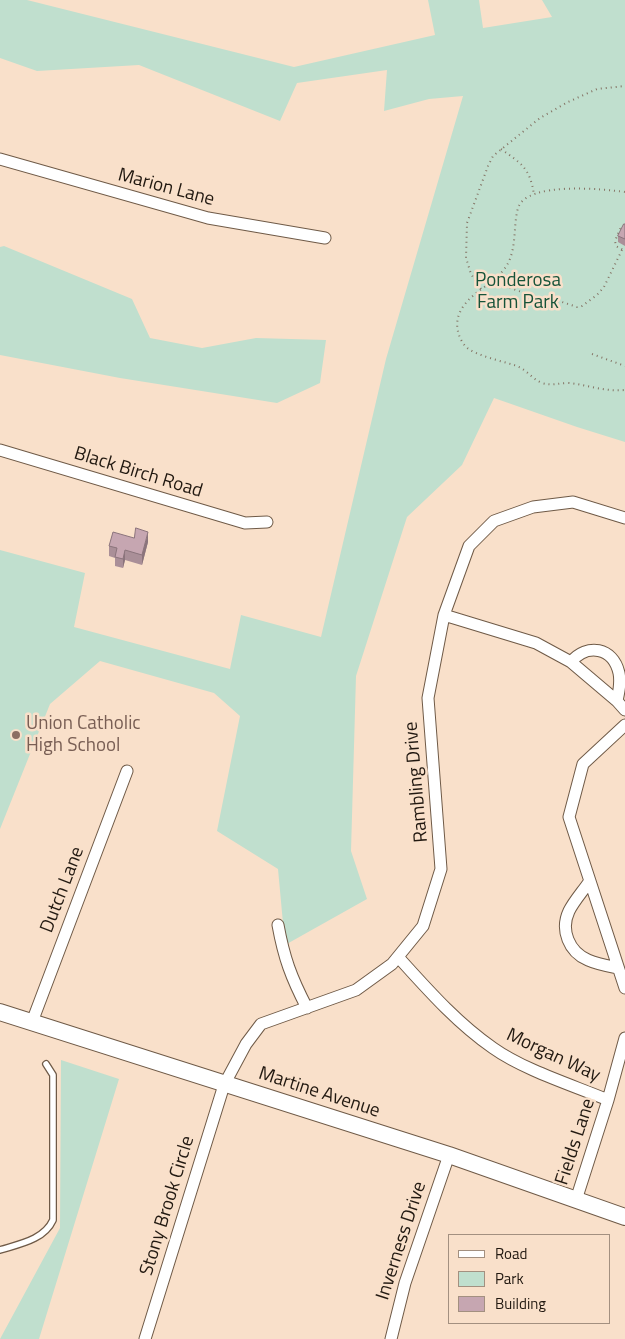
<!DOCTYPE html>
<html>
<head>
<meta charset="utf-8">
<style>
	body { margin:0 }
	#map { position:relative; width:625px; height:1339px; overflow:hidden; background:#f9e0ca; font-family:"Titillium Web",sans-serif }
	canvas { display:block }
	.legend { position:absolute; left:448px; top:1234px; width:162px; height:90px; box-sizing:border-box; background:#f9e0ca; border:1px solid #a39080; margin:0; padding:6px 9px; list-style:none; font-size:15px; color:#221911 }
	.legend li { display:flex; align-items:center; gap:10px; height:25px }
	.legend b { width:25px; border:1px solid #a39080 }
</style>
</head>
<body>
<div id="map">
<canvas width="625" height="1339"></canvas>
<ul class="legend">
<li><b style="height:6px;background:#fff"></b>Road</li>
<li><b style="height:14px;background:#c0dfce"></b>Park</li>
<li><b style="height:14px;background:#c6a6b1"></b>Building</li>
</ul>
</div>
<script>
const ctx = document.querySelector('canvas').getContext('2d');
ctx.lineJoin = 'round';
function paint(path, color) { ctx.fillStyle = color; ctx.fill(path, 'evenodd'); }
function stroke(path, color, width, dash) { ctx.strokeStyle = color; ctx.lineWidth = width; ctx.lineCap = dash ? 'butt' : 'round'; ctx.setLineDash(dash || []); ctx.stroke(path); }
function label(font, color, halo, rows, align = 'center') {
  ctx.font = font + ' "Titillium Web",sans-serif'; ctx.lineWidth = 5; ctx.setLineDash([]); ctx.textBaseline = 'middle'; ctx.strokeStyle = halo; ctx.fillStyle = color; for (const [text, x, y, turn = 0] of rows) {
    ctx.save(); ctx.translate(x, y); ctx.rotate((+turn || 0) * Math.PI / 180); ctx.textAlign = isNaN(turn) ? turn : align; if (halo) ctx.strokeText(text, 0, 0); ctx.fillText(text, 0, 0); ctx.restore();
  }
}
const green = new Path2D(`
	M0,0H27L294,67L435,35L428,0H479L483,28L552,17L542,0H625V442L577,427L494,398L462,465L407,517L356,676L351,851L367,899L285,945L278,869L217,831L240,716L214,693L100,661L50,704L0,829V550L85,573L74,627L230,669L241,615L321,637L386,359L463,96L429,99L384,111L387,70L297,83L280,121L139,65L37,71L0,58Z
	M4,246L132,299L150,338L202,348L256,338L326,340L320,383L277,403L120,378L0,355V247Z
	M61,1060L119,1079L39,1339H0L60,1228Z`);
const path = new Path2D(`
	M501,149C522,164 530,168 534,195
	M625,226L620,229L615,241L616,246L625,251
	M622,250L604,287L597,295L582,306L577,307L562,302L547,301L499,284L495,280C476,292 450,309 459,335C461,341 465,347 470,350C485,358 502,361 517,366C527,370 532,379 542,383C552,386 559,383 569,383C588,385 605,392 625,390
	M495,280C499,275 504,270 507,265C517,248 513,226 518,208C527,181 603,189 625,192
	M481,289L471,274L466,258L467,223L488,166L493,156L540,118L568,102L597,89L625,86
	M592,354L625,366`);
const service = new Path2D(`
	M0,1250C19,1244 44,1240 53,1220V1075L46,1064`);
const minor = new Path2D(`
	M0,159L208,218L325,238
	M0,450L245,523L267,522
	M444,615L536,643L571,662L617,701L625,710
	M571,662C587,643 613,647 619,673C621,683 619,691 617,701
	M625,725L583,764L569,817L625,988
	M589,882C583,891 574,901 569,911C560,930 569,952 588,960C597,964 608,966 618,968
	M278,925C284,958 291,977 307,1008
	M399,958C428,990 457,1023 493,1048C524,1070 572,1085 608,1100
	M32,1022L127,771
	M576,1200L608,1100L625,1038
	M145,1339L224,1085L246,1044L261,1024L356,990L392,964L423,926L441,869L428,698L444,615L469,546L494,521L533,507L573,502L625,518
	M391,1339L405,1283L449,1155`);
const secondary = new Path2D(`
	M0,1012L449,1155L625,1217`);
const wall = new Path2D(`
	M625,224V246L618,242V236Z
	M148,542L142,565L125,560L123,568L115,566V558L109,556V546Z`);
const shadedWall = new Path2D(`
	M148,532V542L142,565V555Z
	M125,550V560L123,568V559Z`);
const building = new Path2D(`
	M624,224H625V239L618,236Z
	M136,528L148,532L142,555L125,550L123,559L115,557L117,548L109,546L113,532L134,538Z`);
const markers = [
	[16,735,5,"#8d6e63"]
];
const streetNames = [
	["Marion Lane",166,188,15],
	["Black Birch Road",138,473,17],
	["Rambling Drive",417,782,-95],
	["Dutch Lane",63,890,-69],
	["Morgan Way",553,1056,25],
	["Martine Avenue",319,1093,18],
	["Fields Lane",576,1142,-72],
	["Stony Brook Circle",168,1206,-73],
	["Inverness Drive",402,1241,-72]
];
const parkNames = [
	["Ponderosa",518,281],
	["Farm Park",518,303]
];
const educationNames = [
	["Union Catholic",26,724],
	["High School",26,746]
];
paint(green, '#c0dfce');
stroke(service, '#6f5a47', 8);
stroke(minor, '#6f5a47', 13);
stroke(secondary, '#6f5a47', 18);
stroke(path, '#847465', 2, [1, 4]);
stroke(service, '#fff', 5.5);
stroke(minor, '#fff', 11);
stroke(secondary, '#fff', 16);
paint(wall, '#aa8f98');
paint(shadedWall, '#8b747c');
paint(building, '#c6a6b1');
stroke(building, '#8b747c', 1);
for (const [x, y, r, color] of markers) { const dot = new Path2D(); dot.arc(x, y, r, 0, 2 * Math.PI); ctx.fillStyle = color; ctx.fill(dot); stroke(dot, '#f9e0ca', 2); }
label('19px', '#221911', '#f9e0ca', streetNames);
label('19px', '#165339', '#f9e0ca', parkNames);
label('19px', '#785e54', '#f9e0ca', educationNames, 'left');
</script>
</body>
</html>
